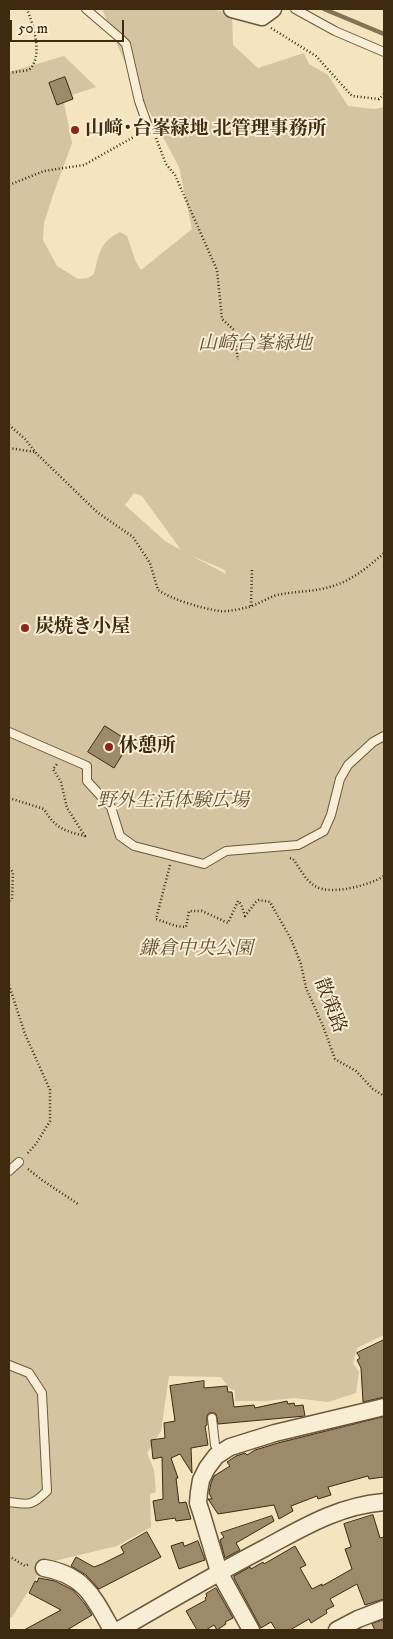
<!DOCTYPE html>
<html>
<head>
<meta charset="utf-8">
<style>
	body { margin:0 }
	#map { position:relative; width:393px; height:1639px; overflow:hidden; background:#f4e4bf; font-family:"IM FELL DW Pica",serif }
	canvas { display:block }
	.frame { position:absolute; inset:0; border:10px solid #3f290f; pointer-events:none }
	.scale { position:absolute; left:10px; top:20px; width:114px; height:22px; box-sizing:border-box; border:2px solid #3f290f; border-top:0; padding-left:6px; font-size:15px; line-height:18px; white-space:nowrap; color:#3f290f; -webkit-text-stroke:4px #f8edd5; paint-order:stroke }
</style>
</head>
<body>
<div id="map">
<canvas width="393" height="1639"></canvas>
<div class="frame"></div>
<div class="scale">50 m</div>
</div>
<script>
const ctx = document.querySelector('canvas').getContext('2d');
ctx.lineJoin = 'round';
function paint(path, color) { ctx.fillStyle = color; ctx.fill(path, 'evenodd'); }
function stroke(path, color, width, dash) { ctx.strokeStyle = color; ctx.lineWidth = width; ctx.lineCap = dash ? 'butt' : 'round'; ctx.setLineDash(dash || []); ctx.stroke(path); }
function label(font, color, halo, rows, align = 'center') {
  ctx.font = font + ' "IM FELL DW Pica","Noto Serif JP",serif'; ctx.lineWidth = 4; ctx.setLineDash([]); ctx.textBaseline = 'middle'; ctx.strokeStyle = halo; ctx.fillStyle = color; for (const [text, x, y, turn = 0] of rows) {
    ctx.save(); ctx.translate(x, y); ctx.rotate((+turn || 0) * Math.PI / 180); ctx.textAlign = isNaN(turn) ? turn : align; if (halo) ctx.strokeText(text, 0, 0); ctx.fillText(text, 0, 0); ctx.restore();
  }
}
const green = new Path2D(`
	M102,9H212L232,14L233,45L258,68L304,53L309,64L328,75L348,106L374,109L384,107V1335L357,1348L353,1363L359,1372L356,1393L328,1402L295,1398L265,1401H235V1390L230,1389L221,1377L169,1376L161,1431L147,1453L154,1470L156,1492L150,1494L151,1527L117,1546L46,1563L12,1617L9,1618V72L64,56L96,87L63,98L72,143L53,195L44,223L43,240L57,266L78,279L88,278L94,274C99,253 100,242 120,232L127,236L136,262L141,270L192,229L179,167L132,79ZM134,493L142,496L181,550L165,541L125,505ZM190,555L225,570L226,574Z`);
const stream = new Path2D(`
	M324,9L384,34`);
const building = new Path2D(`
	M65,77L73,99L57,105L49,83Z
	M105,726L130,742L114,768L88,752Z
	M384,1340V1397L363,1402L361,1368L357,1360L360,1358L357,1353Z
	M204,1381V1388L227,1386L228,1392H232L234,1407L254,1405L255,1408L287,1401L288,1404L294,1403L295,1406L303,1405L305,1416L218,1424L216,1414L214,1413H209L207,1416V1425L205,1426L208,1445L191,1448L192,1473L180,1454L171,1458L178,1478H176L179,1503L186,1502L191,1519L176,1521L175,1518L156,1521L153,1501L163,1499L162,1457L153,1459L151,1440L165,1438L164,1423L175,1421L170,1386Z
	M384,1417V1477L369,1479L368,1476L328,1487L331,1495L318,1499L317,1496L291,1506L293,1511L279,1519L274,1505L218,1514L208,1499H212L209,1493L211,1483L214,1476L230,1466L227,1462L236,1456L245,1453L247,1455L255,1450L278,1443Z
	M373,1515L380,1538L384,1537V1599L365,1605L357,1584L330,1599L334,1606L326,1610L327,1613L311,1623L309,1619L290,1630H276L271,1622L261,1628L234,1578V1576L250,1567L251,1569L263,1562L264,1564L295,1546L306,1565L300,1568L312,1589L322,1584V1586L352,1569L345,1549L351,1547L344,1524Z
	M272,1516L274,1521L236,1543L240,1550L225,1558L220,1540L224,1537L221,1533Z
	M147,1532L161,1557L99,1589L86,1575L71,1566L76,1557L94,1567L102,1564L124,1553L121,1547Z
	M198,1541L205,1560L179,1569L171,1546L183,1542L184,1546Z
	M39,1578L55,1581L73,1590L85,1604L92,1615L67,1630H24L61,1610L29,1593L35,1581L37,1582Z
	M216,1588L233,1618L225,1622L226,1624L217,1630L214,1625L206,1630H197L186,1611L206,1600L205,1598L207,1596L206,1594Z
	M384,1620V1630H375L372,1624Z`);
const path = new Path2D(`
	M271,28L316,56L352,96L379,99L384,94
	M9,73L29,70C44,56 33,25 27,9
	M156,138L166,164L175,175L217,270L222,319L234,330L238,360
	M9,185L44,171L84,165L139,134
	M9,425L25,439L36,453L97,512L133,537L150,563L158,590C173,600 201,608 219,611C228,612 240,609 249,607C259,604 267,598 277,595C296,591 315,592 333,586C353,580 369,566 384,553
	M9,448L35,452
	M251,606L252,569
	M9,798L44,809C55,828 64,831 85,836L67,808L61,782L53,769L57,764
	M290,858L293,859C300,868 305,880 315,886C331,896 370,885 384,876
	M170,865L156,919L176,926L186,927L189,911H202L228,923L238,901L241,904L245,916L256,902L259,900L270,902L291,939L301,964L306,988L323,1026L335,1059L356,1071L373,1089L384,1096
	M9,868L13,872L12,899L9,901
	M9,985L25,1034L50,1090V1121L36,1144L27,1154
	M28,1169L42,1180L78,1204
	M9,1556L25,1566L29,1564`);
const lane = new Path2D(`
	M86,9L121,39L126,44L139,101L149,129
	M295,9L335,31L384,52
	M9,732L87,766V781L111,807L120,836L134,846L204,864L226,851L298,845L324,831L331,815L340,779L348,765L373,742L384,736
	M9,1171L19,1162
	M9,1365L29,1373L42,1393L47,1491C32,1506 29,1505 9,1502
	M212,1418L215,1445L220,1454`);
const street = new Path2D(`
	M232,9L262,17L273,9
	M44,1568C85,1575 94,1598 112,1630
	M119,1630C167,1602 215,1574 265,1548C304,1527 338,1506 384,1502
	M251,1630L219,1572L202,1515L198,1503L199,1492L201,1480L207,1468L216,1456L230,1447L275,1433L384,1407
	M337,1630L358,1619L384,1609`);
const markers = [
	[75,130,5,"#8f2418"],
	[25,628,5,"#8f2418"],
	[109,747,5,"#8f2418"]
];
const poiNames = [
	["山﨑･台峯緑地 北管理事務所",85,130],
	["炭焼き小屋",35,628],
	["休憩所",119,747]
];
const parkNames = [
	["山崎台峯緑地",255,345],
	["野外生活体験広場",173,802],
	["鎌倉中央公園",196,950]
];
const streetNames = [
	["散策路",329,1006,69]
];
paint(green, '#d5c4a1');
stroke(stream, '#867355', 4.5);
paint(building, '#9d8a6b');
stroke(building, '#3f290f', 1);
stroke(lane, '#6c583b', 10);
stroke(street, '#6c583b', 19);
stroke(path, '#3f290f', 2.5, [1, 2.5]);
stroke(lane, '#f8edd5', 8);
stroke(street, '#f8edd5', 16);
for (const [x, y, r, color] of markers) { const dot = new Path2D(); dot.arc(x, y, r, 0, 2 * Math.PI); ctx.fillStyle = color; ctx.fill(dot); stroke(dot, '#f8edd5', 2); }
label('bold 19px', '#3f290f', '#f8edd5', poiNames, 'left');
label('italic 19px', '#645034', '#f8edd5', parkNames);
label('19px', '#3f290f', '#f8edd5', streetNames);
</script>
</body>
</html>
